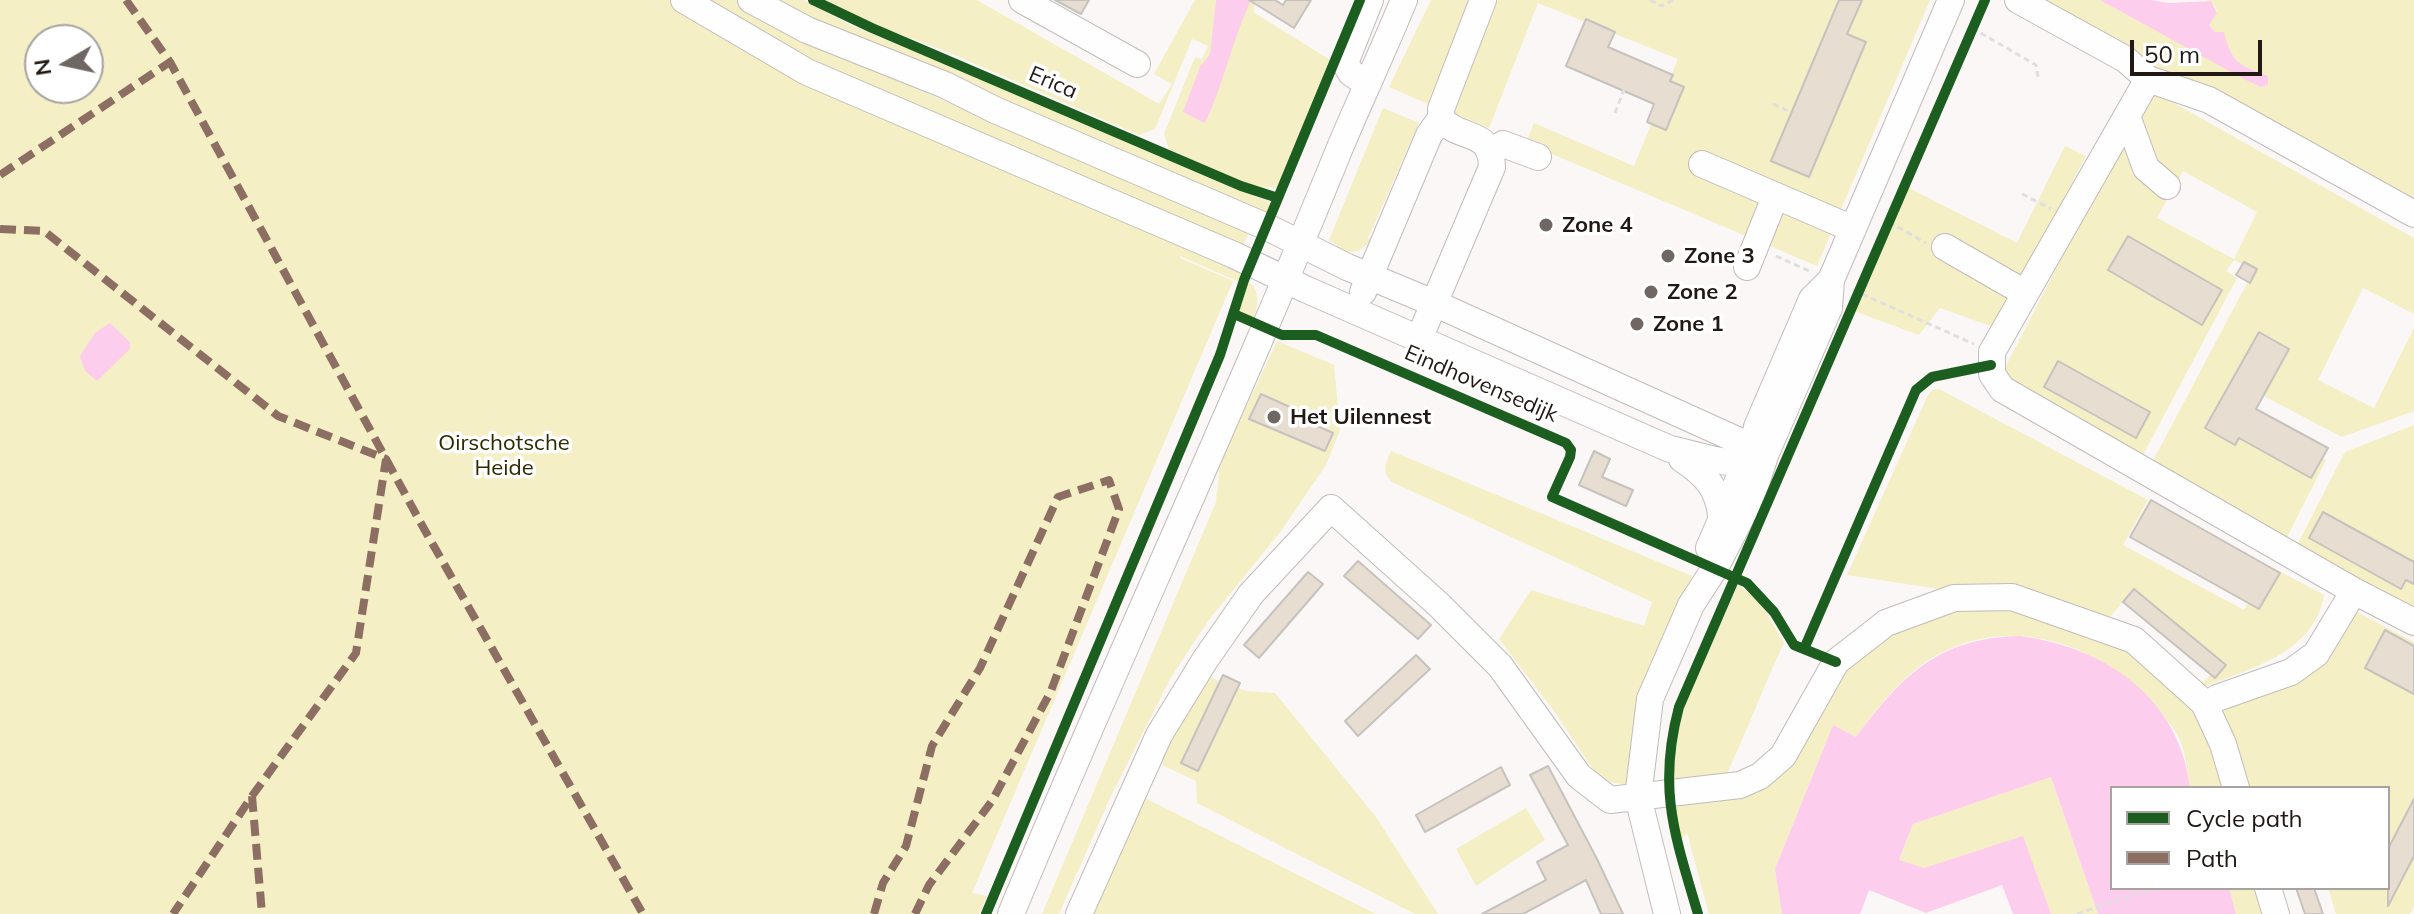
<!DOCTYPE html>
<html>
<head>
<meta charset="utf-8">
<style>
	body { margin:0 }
	#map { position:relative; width:2414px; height:914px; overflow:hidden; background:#faf7f6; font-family:Mulish,sans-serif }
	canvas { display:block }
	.legend { position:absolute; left:2110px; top:786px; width:280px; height:104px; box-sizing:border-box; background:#fff; border:2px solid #a7a3a1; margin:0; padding:10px 14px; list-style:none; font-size:24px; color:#221915 }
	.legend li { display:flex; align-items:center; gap:16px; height:40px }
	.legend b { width:40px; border:2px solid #a7a3a1 }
	.north { position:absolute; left:24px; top:24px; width:80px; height:80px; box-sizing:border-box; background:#fff; border:2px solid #a7a3a1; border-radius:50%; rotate:261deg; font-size:22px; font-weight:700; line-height:32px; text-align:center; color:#221915 }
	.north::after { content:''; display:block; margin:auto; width:28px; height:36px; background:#6e6764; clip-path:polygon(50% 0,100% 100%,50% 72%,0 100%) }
	.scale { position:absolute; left:2130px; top:40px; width:132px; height:36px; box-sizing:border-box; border:4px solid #221915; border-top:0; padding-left:10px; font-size:24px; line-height:28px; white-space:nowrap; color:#221915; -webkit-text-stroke:6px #fff; paint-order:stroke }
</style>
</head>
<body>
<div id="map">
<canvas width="2414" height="914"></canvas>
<ul class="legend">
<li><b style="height:10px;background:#1b5e20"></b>Cycle path</li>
<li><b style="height:10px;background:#8d6e63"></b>Path</li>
</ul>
<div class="north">N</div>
<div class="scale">50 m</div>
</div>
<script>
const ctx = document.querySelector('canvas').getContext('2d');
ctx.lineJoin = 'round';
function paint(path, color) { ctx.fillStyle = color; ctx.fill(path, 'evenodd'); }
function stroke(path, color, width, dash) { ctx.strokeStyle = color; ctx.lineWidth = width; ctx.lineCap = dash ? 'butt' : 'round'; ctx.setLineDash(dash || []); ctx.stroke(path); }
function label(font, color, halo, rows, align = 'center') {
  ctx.font = font + ' Mulish,sans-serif'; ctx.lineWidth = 7; ctx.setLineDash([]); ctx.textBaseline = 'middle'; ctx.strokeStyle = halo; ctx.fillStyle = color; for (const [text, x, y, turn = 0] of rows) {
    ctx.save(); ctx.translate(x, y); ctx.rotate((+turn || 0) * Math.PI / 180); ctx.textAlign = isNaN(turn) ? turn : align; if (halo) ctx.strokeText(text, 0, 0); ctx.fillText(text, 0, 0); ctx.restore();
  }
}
const green = new Path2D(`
	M0,0H673L1243,272L1239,282L1180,256V258L1233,281L972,893L987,896L979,914H0ZM40,40H88V88H40Z
	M694,0H740L844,58L1249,231L1243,247L800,63Z
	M779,0H803L850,25L1008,89L1234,188L1265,197L1271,206L1268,213L1263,214L814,20Z
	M823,0H977L1159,104L1172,84L1154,74L1195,0H1216L1210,54L1200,67L1242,18L1251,0H1257L1253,12L1332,61L1278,187C1246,191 1198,162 1169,149L1164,134L1195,57L1202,59L1208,46L1192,39L1155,129L1139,135L950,53L873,24Z
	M1431,0H1468L1433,106L1389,87Z
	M1498,0H1930L1817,266L1526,143L1534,123L1634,166L1678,59L1538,3L1489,128L1452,113Z
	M2018,0H2100L2261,87L2268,76C2243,67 2230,64 2225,36L2215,32L2209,25L2217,12L2215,6L2206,0H2414V214Z
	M2149,89L2414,238V314L2363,288L2318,380L2374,408L2414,328V411L2342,437L2258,393L2246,415L2326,460L2282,547L2146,474L2254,270L2234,260L2226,271L2237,278L2136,468L1993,391ZM2183,171L2257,212L2234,259L2157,218Z
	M1383,108L1419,123L1368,238L1372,241L1358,251L1346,252L1329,240Z
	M2065,146L2086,156L1996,328L1940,308L1919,335L1854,311L1907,187L2017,243Z
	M1248,281C1261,291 1258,305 1254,318L1238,311Z
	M1277,341L1334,365L1340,430L1326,465L1281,531L1208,621L1170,679L1110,798L1059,914H1042L1216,502L1220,463Z
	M1939,389L2148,500L2123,545L2244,610L2270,566L2324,595C2314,655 2246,670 2197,689L2218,667L2132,592L2105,622L1946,590L1847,575L1927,397L1932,390Z
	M2414,425V618L2293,553L2345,452Z
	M1391,451L1692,576C1665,643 1628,712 1629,785L1601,781L1554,711L1499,639L1531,590L1644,626L1652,602L1392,482C1381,472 1386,463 1391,451Z
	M1738,585L1759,600L1784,643C1762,689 1745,737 1722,784L1790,743L1870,638L1969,604L1995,602L2124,647L2196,710L2230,788H2190C2187,770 2186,751 2177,734C2170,722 2159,711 2150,701C2099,646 2021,617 1949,649C1909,666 1881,703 1856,737L1833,725L1775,869L1782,914H1709L1687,833L1674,847C1670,814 1667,781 1674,747C1685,691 1716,637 1738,585Z
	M2349,608L2414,642V906L2410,914H2336L2328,888H2388V788H2244L2215,708L2296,676Z
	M1207,676L1246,691L1275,693L1376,817L1438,914H1415L1197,803L1196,781L1164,766L1161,761L1167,741Z
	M2051,777L2098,914H2051L2023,837L1924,868L1899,861L1913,824Z
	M1143,797L1376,914H1091Z
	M1526,808L1545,840L1476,886L1456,849Z
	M2229,888H2262L2270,914H2236Z`);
const water = new Path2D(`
	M1216,0H1251C1232,40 1224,83 1205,123L1183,112L1200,67L1210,54Z
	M2100,0H2152L2169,3L2211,1L2217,13L2209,25L2215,32H2224C2232,64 2239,65 2268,76V85L2261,87L2244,79Z
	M110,323L130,342V349L97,381L85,371L80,356L95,333Z
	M2020,636C2105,647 2180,698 2190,788H2112V888H2229L2236,914H2098L2051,777L1913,824L1899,860L1924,868L2023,836L2051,914H2013L2002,885L1926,913L1869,890L1860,914H1782L1775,869L1833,725L1856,737C1903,675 1938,638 2020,636Z`);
const building = new Path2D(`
	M1055,0H1089L1081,14Z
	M1249,0H1275L1283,5L1286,0H1311L1294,28Z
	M1839,0H1862L1847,34L1866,42L1809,177L1771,161Z
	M1586,19L1615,32L1608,47L1673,75L1670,81L1684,87L1666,130L1647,122L1654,104L1566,66Z
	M2128,236L2222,290L2202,325L2108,270Z
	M2244,262L2257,269L2250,283L2236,275Z
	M2259,332L2289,349L2256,409L2328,448L2311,478L2239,438L2235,445L2205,428Z
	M2058,361L2150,412L2136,438L2044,387Z
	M1261,394L1301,412L1299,418L1333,433L1325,451L1249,419Z
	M1594,451L1610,459L1602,477L1633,490L1626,506L1579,485Z
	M2151,500L2280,573L2259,609L2130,537Z
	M2323,512L2414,562V584L2406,580L2401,589L2309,538Z
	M1358,561L1431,625L1418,639L1344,576Z
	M1308,572L1323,584L1259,658L1244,645Z
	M2134,589L2226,665L2215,678L2123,602Z
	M2385,630L2414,646V694L2365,668Z
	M1416,655L1430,669L1358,736L1345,721Z
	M1223,675L1240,683L1198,771L1181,763Z
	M1548,766L1597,859L1623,914H1601L1586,880L1523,914H1482L1546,880L1537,862L1568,845L1530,775Z
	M1501,767L1510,785L1425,832L1416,815Z
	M2414,799V856L2388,906V849Z
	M2296,888H2314L2323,914H2305Z`);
const path = new Path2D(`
	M1650,0L1662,6L1673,0
	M1972,28L2036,65L2038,77
	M1773,104L1791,112
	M1615,113L1625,87
	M2022,194L2051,209
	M1889,222L1926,243
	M1776,256L1809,271
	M1853,290L1974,344
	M2077,914L2153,888`);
const minor = new Path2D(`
	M684,0L807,72L1234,255L1305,289L1670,449C1704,455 1733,473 1766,453
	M751,0L807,30L945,85L995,110L1267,227L1347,267L1436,304L1766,453
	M1022,0L1137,64
	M2018,0L2125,59L2148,79L2209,100L2414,214
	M2148,79L1992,352V374L2002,389L2354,591L2414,622
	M1368,84L1351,73L1345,63L1370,0
	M2127,116L2146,168L2167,186
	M1503,144L1538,157
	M1702,164L1853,229
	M1945,247L2025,293
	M1747,267L1775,197
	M1363,292L1429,135L1441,118V109L1483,0
	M1419,339L1492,167C1491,127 1459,142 1441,118
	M1682,459C1705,474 1718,488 1721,515
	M1709,548L1753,446L1757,427L1812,299L1831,280
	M2217,698L2291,672L2316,654L2354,591
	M2268,888L2276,914
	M1011,914C1117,658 1235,407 1339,150C1360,100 1383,51 1404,0
	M1079,914L1159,735L1205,660L1251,594L1331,508L1439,605L1500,666L1579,776L1610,800L1740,785L1760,776L1783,756L1836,662L1886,623L1954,598L2012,597L2134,640L2204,703L2223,744L2236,788
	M1667,914L1638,797L1650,699L1691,605L1715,568L1751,498L1766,453L1829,308L1831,280L1951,0`);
const quiet = new Path2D(`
	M126,0L170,62L423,527L643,914
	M0,175L170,62
	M0,229L44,231L278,416L386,459L356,653L252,796L173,914
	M252,796L262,914
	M874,914L883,883L906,846L932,746L980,668L1058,497L1109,480L1119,509L1051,691L992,801L929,885L915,914`);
const cycleway = new Path2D(`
	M813,0L872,28L1241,186L1278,198
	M1234,314L1282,335H1316L1566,443L1571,450L1570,457L1552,497L1747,583L1774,612L1794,645L1836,662
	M1804,649L1916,390L1932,377L1991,365
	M986,914L1220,355L1244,280L1360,0
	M1698,914C1675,836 1657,789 1679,707L1985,0`);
const markers = [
	[1546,225,8,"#6e6764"],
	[1668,256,8,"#6e6764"],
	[1651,292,8,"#6e6764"],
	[1637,324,8,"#6e6764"],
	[1274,417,8,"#6e6764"]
];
const streetNames = [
	["Erica",1053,83,23],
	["Eindhovensedijk",1481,384,23]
];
const poiNames = [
	["Zone 4",1562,225],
	["Zone 3",1684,256],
	["Zone 2",1667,292],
	["Zone 1",1653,324],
	["Het Uilennest",1290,417]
];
const parkNames = [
	["Oirschotsche",504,443],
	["Heide",504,468]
];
paint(green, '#f4efc4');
paint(water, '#fdcdee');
paint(building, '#e8ddd1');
stroke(building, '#c6c2be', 2);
stroke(minor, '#c1bcba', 28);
stroke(path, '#e0dfde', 3, [6, 4]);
stroke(minor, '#fefefe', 26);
stroke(quiet, '#8d6e63', 8, [16, 8]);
stroke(cycleway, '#1b5e20', 10);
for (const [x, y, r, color] of markers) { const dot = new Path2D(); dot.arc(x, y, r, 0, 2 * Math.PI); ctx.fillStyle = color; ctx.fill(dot); stroke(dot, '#fff', 3); }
label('22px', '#221915', '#fff', streetNames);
label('bold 22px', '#221915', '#fff', poiNames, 'left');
label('22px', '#2e2a00', '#fff', parkNames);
</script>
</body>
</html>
